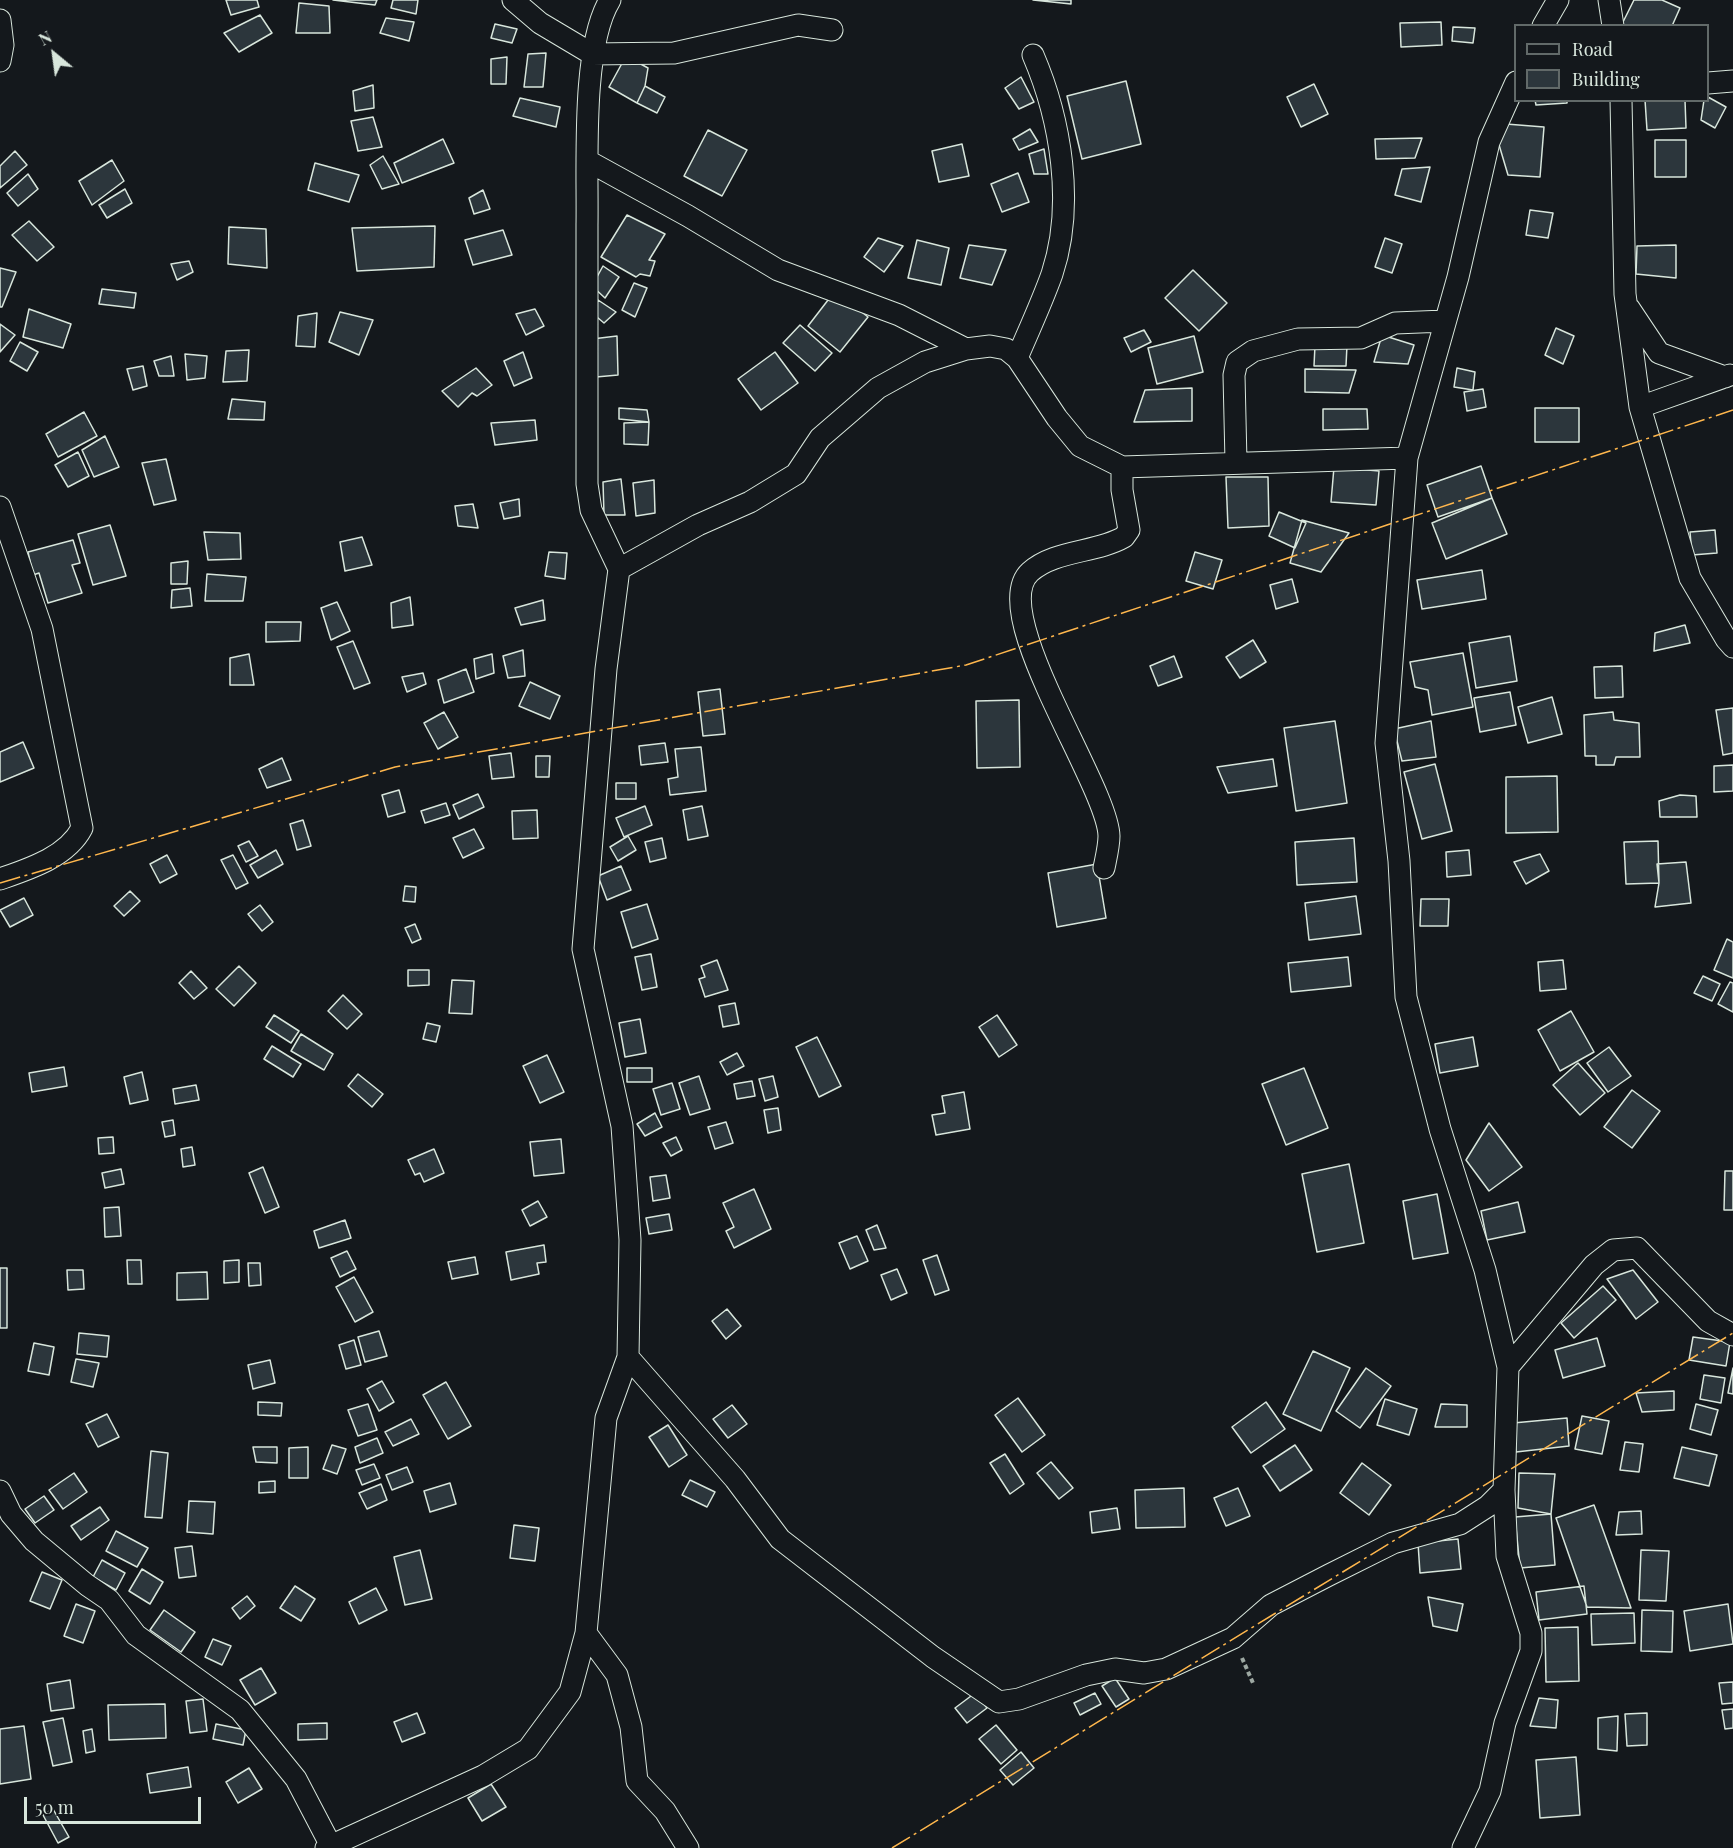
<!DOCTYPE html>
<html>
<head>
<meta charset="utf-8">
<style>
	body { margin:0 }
	#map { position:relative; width:1733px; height:1848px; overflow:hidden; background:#14181c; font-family:"Playfair Display",serif }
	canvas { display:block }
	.legend { position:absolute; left:1514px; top:24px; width:195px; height:78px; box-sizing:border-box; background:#14181c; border:2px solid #626a69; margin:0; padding:8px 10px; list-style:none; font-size:18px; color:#d8e6dc }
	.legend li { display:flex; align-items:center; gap:12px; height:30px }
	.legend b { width:30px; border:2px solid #626a69 }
	.north { position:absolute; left:24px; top:24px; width:60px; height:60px; -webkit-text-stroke:4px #14181c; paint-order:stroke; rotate:331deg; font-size:16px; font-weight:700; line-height:24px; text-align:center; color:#d8e6dc }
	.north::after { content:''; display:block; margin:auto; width:21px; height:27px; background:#d8e6dc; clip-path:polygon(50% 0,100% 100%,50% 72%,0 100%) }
	.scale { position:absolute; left:24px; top:1797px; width:177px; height:27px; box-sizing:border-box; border:3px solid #d8e6dc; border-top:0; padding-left:8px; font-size:18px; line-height:21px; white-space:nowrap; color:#d8e6dc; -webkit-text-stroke:4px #14181c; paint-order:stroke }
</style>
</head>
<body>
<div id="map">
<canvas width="1733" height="1848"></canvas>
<ul class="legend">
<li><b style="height:8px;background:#14181c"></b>Road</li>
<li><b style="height:16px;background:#2c363c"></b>Building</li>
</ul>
<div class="north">N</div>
<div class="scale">50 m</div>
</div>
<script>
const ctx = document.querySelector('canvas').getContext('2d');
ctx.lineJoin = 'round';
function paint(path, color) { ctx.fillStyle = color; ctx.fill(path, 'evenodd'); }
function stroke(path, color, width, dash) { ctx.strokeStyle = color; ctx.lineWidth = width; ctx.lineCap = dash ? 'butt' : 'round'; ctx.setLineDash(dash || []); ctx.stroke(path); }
const building = new Path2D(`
	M226,0H257L259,7L231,15Z
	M333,0H377L375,5Z
	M393,0H418L416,14L391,8Z
	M1033,0H1071V4Z
	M1634,0H1662L1680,8L1672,26H1621Z
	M299,3L329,6L330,33H296Z
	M260,15L272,33L239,52L224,33Z
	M386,18L414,22L409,41L380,33Z
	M1441,22L1442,45L1401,47L1400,23Z
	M495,24L517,29L512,43L491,38Z
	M1453,27L1475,28L1473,43L1452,41Z
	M546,53L543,87H524L528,54Z
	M626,56L648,68L645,86L637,103L609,87Z
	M507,57L506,84H491V59Z
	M1021,77L1034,102L1019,109L1005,88Z
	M1126,81L1141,144L1082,159L1067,96Z
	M1314,84L1328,114L1301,127L1287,97Z
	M373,85L374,108L355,111L353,91Z
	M645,86L665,97L657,113L637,103Z
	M1708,97L1726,107L1715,128L1701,120L1704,100H1708Z
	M520,98L560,107L556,127L513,116Z
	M1535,100H1567V103L1536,105Z
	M1645,100H1685L1686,128L1647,130Z
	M373,117L382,147L358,151L351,121Z
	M1506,124L1544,127L1540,177L1508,175L1497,138Z
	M1030,129L1038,142L1019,150L1013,139Z
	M708,130L747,150L722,196L684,176Z
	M1422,138L1415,158L1376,159L1375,139Z
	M443,139L454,163L402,183L394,163Z
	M1655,140H1686V177H1655Z
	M962,144L969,176L939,182L932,151Z
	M1044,149L1048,174H1034L1029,154Z
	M15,151L27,165L0,188V166Z
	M383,156L399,184L382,189L370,165Z
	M112,160L124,181L92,205L79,181Z
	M315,163L359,175L349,202L308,190Z
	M1430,167L1421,202L1395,195L1402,169Z
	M1018,173L1029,202L1002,212L991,184Z
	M28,174L38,189L18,206L7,193Z
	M125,189L132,203L107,218L99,205Z
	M483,190L490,209L474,214L469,198Z
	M1530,210L1553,213L1548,238L1526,235Z
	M627,215L665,234L649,260L655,261L650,276L640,274L636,277L601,257Z
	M29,221L54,247L37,261L12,235Z
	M435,226L434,267L357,271L352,228Z
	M229,227L266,229L267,268L228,264Z
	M503,230L512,255L473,265L465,240Z
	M878,238L903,246L884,272L864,257Z
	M1385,238L1402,244L1392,273L1375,267Z
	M917,240L949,248L941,285L908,278Z
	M969,245L1006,250L992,285L960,278Z
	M1676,245V278L1636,274L1637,246Z
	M189,261L193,272L177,280L171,264Z
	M603,266L619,277L605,298L592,286Z
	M0,268L16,272L2,307H0Z
	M1193,270L1227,303L1199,331L1165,298Z
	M634,283L647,288L635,317L622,310Z
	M102,289L136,293L134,308L99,304Z
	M835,291L868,317L840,352L808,326Z
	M598,300L616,312L604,323L591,312Z
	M29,309L71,324L63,348L23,337Z
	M535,309L544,326L526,335L516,314Z
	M340,312L373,320L359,355L329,342Z
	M317,313L315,347L296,346L298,316Z
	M0,324L15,335L0,352Z
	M800,325L832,353L815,371L783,343Z
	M1556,328L1574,336L1563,364L1545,355Z
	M1144,330L1151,342L1131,352L1124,338Z
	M1382,335L1414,345L1408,364L1374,362Z
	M617,336L618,375L596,377L592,339Z
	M1194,336L1203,372L1157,384L1148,348Z
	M20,342L38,352L27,371L10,361Z
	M1315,345H1347L1346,366H1314Z
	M249,350L247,381L223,382L226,351Z
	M523,352L532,378L514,386L504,361Z
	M775,352L798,383L761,410L738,379Z
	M185,354L207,356L205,378L187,380Z
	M171,356L174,376H159L154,361Z
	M143,366L147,386L133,390L127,369Z
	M476,368L492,385L477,396L472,393L458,407L442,391Z
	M1457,368L1475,372L1473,390L1454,387Z
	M1305,369L1356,370L1349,393L1305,392Z
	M1192,388V421L1134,422L1145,390Z
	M1483,389L1486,407L1467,411L1464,392Z
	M232,399L265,402L264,420L228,419Z
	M619,408L647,410L649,422L619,419Z
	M1535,408H1579V442H1535Z
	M1323,409H1367L1368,429L1323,430Z
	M84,412L97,436L58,457L46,434Z
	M535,420L537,440L495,445L491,423Z
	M649,422L648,445L624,444V423Z
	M105,436L119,467L94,477L82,450Z
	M78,452L89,476L68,487L55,465Z
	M166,459L176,500L154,505L142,463Z
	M1481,466L1492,498L1438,517L1427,485Z
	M1334,467L1379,471L1376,505L1331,502Z
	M1226,477H1268L1269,526L1228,528Z
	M621,479L625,515H604L603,482Z
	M654,480L655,513L636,516L633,483Z
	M1492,498L1507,534L1446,559L1432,523Z
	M519,499L520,516L504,519L500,503Z
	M473,504L478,528L458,526L455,506Z
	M1279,512L1306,523L1295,548L1269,536Z
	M1302,520L1349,533L1321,572L1290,563Z
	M110,525L126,576L93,585L78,534Z
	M1715,530L1717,553L1692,555L1690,532Z
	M204,532L240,533L241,559L208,560Z
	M362,537L372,565L345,571L340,542Z
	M73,540L80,563L72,565L82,593L48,603L39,573L33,575L28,552Z
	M549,552L567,553L565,579L545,576Z
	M1195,552L1222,560L1213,589L1186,581Z
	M188,561L187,584H171V563Z
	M1482,570L1486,599L1422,609L1417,580Z
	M207,574L246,577L243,601H205Z
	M1292,579L1298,602L1276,609L1270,585Z
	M190,588L192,606L171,608L172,590Z
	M410,597L413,625L392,628L391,603Z
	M543,600L545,620L521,625L515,608Z
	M337,602L350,631L331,640L321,608Z
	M266,622H301L300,641L266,642Z
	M1685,625L1690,643L1654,651L1655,633Z
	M1510,636L1517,681L1476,688L1469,643Z
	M1253,640L1266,662L1240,678L1226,657Z
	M353,641L370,683L354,689L337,647Z
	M523,650L525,676L508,678L503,656Z
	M1463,653L1473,707L1432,715L1428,690L1415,687L1410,662Z
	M249,654L254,685H230V658Z
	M492,654L494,673L476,679L474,659Z
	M1174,656L1182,677L1158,686L1150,666Z
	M1622,666L1623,697L1595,698L1594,667Z
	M466,669L474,692L444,703L438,680Z
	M423,673L426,684L407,692L402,677Z
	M530,682L560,696L550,719L519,706Z
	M720,689L725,734L703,736L698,692Z
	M1510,692L1516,725L1480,732L1474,698Z
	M1552,697L1562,734L1528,743L1518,707Z
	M1019,700L1020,767L977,768L976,701Z
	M1733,708V753L1723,755L1716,710Z
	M444,712L458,737L438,749L424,723Z
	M1613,712L1614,720L1639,723L1640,757H1616L1614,765H1596V756H1585L1584,715Z
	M1335,721L1347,803L1296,811L1284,728Z
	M1431,721L1436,757L1402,761L1394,729Z
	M23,742L34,768L0,782V752Z
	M665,743L668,762L641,765L639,746Z
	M701,747L706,791L670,795L668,779L678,777L675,749Z
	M511,753L514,777L492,779L489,756Z
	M536,756H550L549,777H536Z
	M282,758L291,780L267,788L259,769Z
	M1273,759L1277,786L1228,793L1217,767Z
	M1435,764L1452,831L1422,839L1404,772Z
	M1733,765V791L1714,792V766Z
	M1557,776L1558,832L1506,833V777Z
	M616,783H636V799H616Z
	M399,790L405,812L388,817L382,795Z
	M478,794L484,807L459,819L453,805Z
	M1680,795L1696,796L1697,817H1660L1659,801Z
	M446,803L450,815L425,823L421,811Z
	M645,806L652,825L624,837L616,818Z
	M702,806L708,836L688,840L683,810Z
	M537,810L538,838L513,839L512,811Z
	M303,820L311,846L297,850L290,824Z
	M474,829L484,848L463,858L453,838Z
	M628,836L636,850L618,861L610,847Z
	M662,838L666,858L650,862L645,842Z
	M1354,838L1357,882L1297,885L1295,842Z
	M249,841L258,856L246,862L238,846Z
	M1658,841L1659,883L1626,884L1624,842Z
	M276,850L283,864L258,878L250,865Z
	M1469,850L1471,875L1447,877L1446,852Z
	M1540,854L1549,871L1526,884L1514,862Z
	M167,855L177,874L160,883L150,864Z
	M233,855L248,883L236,889L221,860Z
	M1686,862L1691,903L1655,907L1659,883L1657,864Z
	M1097,864L1106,918L1057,927L1048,873Z
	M621,866L631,890L607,900L598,876Z
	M405,886L416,887L415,902L403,901Z
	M130,891L140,901L124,916L114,906Z
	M1356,896L1361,934L1309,940L1305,903Z
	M24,898L33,915L10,927L0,910Z
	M1421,899H1449L1448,926H1420Z
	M647,904L658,939L632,948L621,912Z
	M260,905L273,922L262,931L248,914Z
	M415,924L421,939L412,943L405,928Z
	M1727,939L1733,942V978L1714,970Z
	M651,954L657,987L642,990L635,957Z
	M1348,957L1351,986L1291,992L1288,963Z
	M717,960L728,990L705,997L699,979L705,977L701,966Z
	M1563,960L1566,989L1540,991L1538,962Z
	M239,966L256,983L234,1006L216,989Z
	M408,970H429V985L408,986Z
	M191,971L207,988L194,999L179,983Z
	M1703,976L1720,984L1712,1001L1694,993Z
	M452,980L474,981L472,1014L449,1013Z
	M1730,982L1733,983V1012L1718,1004Z
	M343,995L362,1014L347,1029L328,1011Z
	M735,1003L739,1024L723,1027L719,1006Z
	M1571,1011L1594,1052L1560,1071L1538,1030Z
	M274,1015L299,1031L291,1043L266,1027Z
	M997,1015L1017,1045L999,1057L979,1027Z
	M640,1019L646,1053L625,1057L619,1023Z
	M427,1023L440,1026L436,1042L423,1039Z
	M301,1034L333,1054L324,1070L291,1051Z
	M817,1037L841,1086L819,1097L796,1047Z
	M1473,1037L1478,1066L1440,1073L1435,1044Z
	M272,1046L301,1064L293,1077L264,1059Z
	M1609,1047L1631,1076L1608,1092L1587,1063Z
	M737,1053L744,1066L727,1075L720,1062Z
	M547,1055L564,1092L540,1103L523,1066Z
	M1578,1063L1605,1093L1580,1115L1553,1085Z
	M64,1067L67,1086L32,1092L29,1073Z
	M627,1068H652V1082H627Z
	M1304,1068L1328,1128L1286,1145L1262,1084Z
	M142,1072L148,1100L130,1104L124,1077Z
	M358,1074L383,1094L372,1107L348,1086Z
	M699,1076L710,1109L690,1115L679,1083Z
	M773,1076L778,1097L765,1101L759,1079Z
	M752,1081L755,1096L737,1099L734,1084Z
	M672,1083L680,1109L661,1115L653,1089Z
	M196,1085L199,1100L175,1104L173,1089Z
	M1632,1090L1660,1111L1632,1148L1604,1127Z
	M964,1092L970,1129L936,1135L932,1115L945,1113L942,1096Z
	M778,1108L781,1130L768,1133L764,1110Z
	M655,1113L662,1127L645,1136L637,1124Z
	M173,1120L175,1135L165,1137L162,1122Z
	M726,1122L733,1143L715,1149L708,1127Z
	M1489,1123L1522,1167L1489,1191L1466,1160Z
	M113,1137L114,1153L99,1154L98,1138Z
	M676,1137L682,1150L671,1156L663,1143Z
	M561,1139L564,1173L534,1176L530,1142Z
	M192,1147L195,1165L183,1167L181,1149Z
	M434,1149L444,1173L424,1182L420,1173L415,1175L408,1160Z
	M1349,1164L1364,1243L1317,1252L1302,1174Z
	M263,1167L279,1207L265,1213L249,1173Z
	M121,1169L124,1184L105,1188L102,1173Z
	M1725,1171H1733V1210H1724Z
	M666,1175L670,1198L653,1201L650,1177Z
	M754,1189L771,1229L734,1248L726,1231L734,1227L723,1203Z
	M1437,1194L1448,1253L1413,1259L1403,1201Z
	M538,1201L547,1217L530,1226L522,1210Z
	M1518,1202L1525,1232L1487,1240L1481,1211Z
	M119,1207L121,1236L105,1237L104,1208Z
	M669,1214L672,1230L649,1234L646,1218Z
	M345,1220L351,1238L319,1248L314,1231Z
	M877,1225L886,1248L874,1250L866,1230Z
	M857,1236L868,1261L850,1269L839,1243Z
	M544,1245L546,1262L537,1263L539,1274L511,1280L506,1252Z
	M347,1251L356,1269L340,1277L331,1258Z
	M937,1255L949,1290L935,1295L923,1260Z
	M475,1257L478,1274L452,1279L448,1262Z
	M127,1260H141L142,1284H128Z
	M239,1260V1282L224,1283V1261Z
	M248,1263H260L261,1285L249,1286Z
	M0,1268H7V1328H0Z
	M897,1269L907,1293L891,1300L881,1275Z
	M67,1270H83L84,1289L68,1290Z
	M1633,1270L1658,1302L1636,1319L1607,1279Z
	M207,1272L208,1299L177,1300V1273Z
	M354,1277L373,1312L355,1322L336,1287Z
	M1603,1286L1616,1300L1574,1338L1561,1323Z
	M727,1309L741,1326L726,1339L712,1321Z
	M379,1331L387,1356L365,1362L358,1337Z
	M79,1333L109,1336L107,1357L77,1354Z
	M1693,1337L1730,1342L1726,1366L1689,1360Z
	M1597,1338L1605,1366L1563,1378L1555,1350Z
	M354,1340L361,1365L346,1369L339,1345Z
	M34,1343L54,1347L49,1375L28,1371Z
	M1313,1351L1350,1368L1321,1431L1283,1414Z
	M76,1359L99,1363L93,1387L71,1382Z
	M270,1360L275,1383L253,1389L248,1365Z
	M1366,1368L1391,1386L1360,1428L1336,1411Z
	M1733,1368V1394L1728,1393Z
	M1704,1375L1725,1378L1721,1403L1700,1399Z
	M382,1381L394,1402L379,1411L367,1389Z
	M446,1382L471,1426L448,1439L423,1395Z
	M1674,1391V1410L1642,1412L1636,1393Z
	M1018,1398L1045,1435L1022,1452L995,1415Z
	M1385,1399L1417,1409L1409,1435L1377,1425Z
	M258,1402L282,1403L281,1416L258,1415Z
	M1266,1402L1285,1429L1251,1453L1232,1427Z
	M368,1404L377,1430L358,1436L348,1410Z
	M1441,1404L1467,1405V1427H1435Z
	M1696,1404L1718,1410L1711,1435L1690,1429Z
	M732,1405L747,1424L728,1438L713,1419Z
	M107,1414L119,1437L98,1447L86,1424Z
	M1582,1416L1609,1421L1602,1454L1575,1449Z
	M1567,1418L1569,1446L1516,1452L1513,1423Z
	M411,1419L419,1434L393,1446L385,1432Z
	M668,1425L687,1455L669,1467L649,1437Z
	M377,1438L383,1453L360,1463L355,1447Z
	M1625,1442L1643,1444L1639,1472L1620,1470Z
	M332,1445L346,1449L337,1474L323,1469Z
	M1295,1445L1312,1470L1280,1491L1263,1466Z
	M253,1447H277V1463L256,1462Z
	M308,1447V1478H289V1448Z
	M1682,1447L1717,1455L1709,1486L1674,1478Z
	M151,1451L168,1453L162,1518L145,1517Z
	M1005,1454L1024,1484L1010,1494L990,1463Z
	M1051,1462L1073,1488L1059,1499L1037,1473Z
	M1362,1463L1391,1485L1369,1515L1340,1493Z
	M374,1464L380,1478L362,1485L356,1470Z
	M407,1467L413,1482L392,1490L386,1475Z
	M74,1473L87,1492L63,1509L49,1490Z
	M1519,1473L1555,1474L1551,1514L1518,1508Z
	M690,1480L715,1492L707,1507L682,1495Z
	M275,1481V1492L259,1493V1482Z
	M450,1483L456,1504L430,1512L424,1491Z
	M381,1484L387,1500L367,1509L359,1493Z
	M1184,1488L1185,1527L1136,1528L1135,1490Z
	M1238,1488L1250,1516L1226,1526L1214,1498Z
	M44,1496L54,1510L35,1523L25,1509Z
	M189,1501L215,1502L213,1534L187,1532Z
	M1594,1505L1631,1608L1587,1607L1556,1518Z
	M100,1507L109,1520L81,1540L71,1526Z
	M1117,1508L1120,1529L1092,1533L1090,1512Z
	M1641,1511L1642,1534L1616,1535L1619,1512Z
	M1551,1514L1555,1565L1520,1568L1515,1517Z
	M514,1525L539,1528L535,1561L510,1558Z
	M116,1531L148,1548L137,1567L106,1551Z
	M1458,1539L1461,1569L1420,1573L1418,1543Z
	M192,1546L196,1576L179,1578L175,1548Z
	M420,1550L432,1599L405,1605L394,1557Z
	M1641,1550L1669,1551L1666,1601L1639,1600Z
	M102,1560L125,1573L116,1590L93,1577Z
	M142,1569L163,1582L150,1604L129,1591Z
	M42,1572L62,1580L50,1609L30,1601Z
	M295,1586L315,1599L301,1621L280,1608Z
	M1584,1586L1587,1614L1539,1620L1536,1592Z
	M376,1588L387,1610L359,1624L349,1602Z
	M247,1596L255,1606L240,1619L232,1608Z
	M1428,1597L1463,1604L1457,1631L1433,1626Z
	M76,1604L95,1611L83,1643L64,1636Z
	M1728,1604L1733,1644L1690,1651L1684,1611Z
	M164,1610L195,1632L181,1652L150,1630Z
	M1642,1610L1673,1611L1672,1652L1641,1651Z
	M1634,1613L1635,1643L1592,1645L1591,1614Z
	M1578,1627L1579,1681L1546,1682L1545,1628Z
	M213,1639L231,1646L222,1665L205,1657Z
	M261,1668L276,1693L255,1705L240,1680Z
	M1115,1678L1129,1699L1116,1707L1102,1686Z
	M70,1680L74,1708L51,1711L47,1684Z
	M1733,1682V1703L1722,1704L1719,1683Z
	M975,1693L987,1708L967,1723L955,1708Z
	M1095,1693L1101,1704L1080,1715L1074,1703Z
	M1539,1698L1558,1700L1556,1728L1530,1726Z
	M203,1699L207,1731L190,1733L186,1701Z
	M165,1704L166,1738L109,1740L108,1705Z
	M1733,1709V1728L1725,1729L1722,1710Z
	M417,1713L425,1733L402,1742L394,1722Z
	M1647,1713V1745L1627,1746L1625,1714Z
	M1618,1716L1617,1751L1598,1749V1718Z
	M63,1718L72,1762L53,1766L43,1722Z
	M327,1723V1739L298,1740V1724Z
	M216,1724L246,1730L243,1745L213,1739Z
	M996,1725L1017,1750L1001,1764L979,1739Z
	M24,1726L31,1779L0,1784V1729Z
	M92,1729L95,1751L86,1753L83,1731Z
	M1021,1752L1034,1768L1013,1785L1000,1770Z
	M1576,1757L1580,1815L1540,1818L1536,1760Z
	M188,1767L191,1787L150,1793L147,1774Z
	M249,1768L262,1789L238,1803L226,1782Z
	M491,1784L506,1807L482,1821L468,1798Z
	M53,1809L69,1837L58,1843L43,1815Z`);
const path = new Path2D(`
	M1242,1658L1253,1683`);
const minor = new Path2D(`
	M513,0L540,23L592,54L674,53L798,25L832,30
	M610,0C581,47 588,167 587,225C587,311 587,398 587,484L591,510L619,569
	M1609,0L1613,26
	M0,20L3,45L0,61
	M1543,26L1558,0
	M1708,83L1733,81
	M1621,100L1625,294L1640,407L1690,578L1726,639L1733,647
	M588,161L688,216L778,270L899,315L966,349
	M1629,308L1659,353L1725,377
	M1017,358C1029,330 1042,302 1052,274C1075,205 1061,120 1033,55
	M1640,407L1730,375
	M1236,462L1234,375L1237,362L1253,351L1298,339L1361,338L1395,323L1445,321
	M0,507L42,629L82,828C67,857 29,869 0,879
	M1104,868C1106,858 1109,846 1109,836C1108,786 986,612 1030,572C1054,550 1096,553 1124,537L1129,530L1122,490V467
	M628,1357L735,1479L780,1539L933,1657L999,1702L1019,1699L1086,1675L1115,1669L1144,1673L1166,1669L1233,1638L1271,1605L1329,1575L1393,1543L1460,1524L1488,1506L1504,1490
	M1508,1367L1594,1265L1613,1250L1637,1248L1708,1321L1733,1335
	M0,1491L11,1514L34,1541L87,1585L109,1600L136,1635L240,1710L296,1779L330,1844
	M586,1633L617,1675L631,1727L637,1781L665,1811L688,1848
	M326,1848L483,1776L528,1749L570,1692L586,1633L606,1418L628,1357L630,1240L622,1126L583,949L606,669L619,569L698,525L750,502L796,474L820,438L878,388L925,362L966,349L990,346L1006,349L1017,358L1057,418L1080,446L1122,467L1407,458
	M1463,1848L1490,1791L1505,1723L1531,1651V1633L1507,1556L1504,1490L1508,1367L1485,1270L1440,1129L1406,997L1399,861L1386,743L1407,458L1458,277L1489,142L1516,82`);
const power = new Path2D(`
	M0,883L395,767L966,665L1733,410
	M892,1848L1733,1333`);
paint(building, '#2c363c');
stroke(building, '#d8e6dc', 1.5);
stroke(minor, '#d8e6dc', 23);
stroke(path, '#9da8a2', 4, [4.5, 3]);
stroke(minor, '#14181c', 21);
stroke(power, '#ffb74d', 1.5, [21, 4.5, 3, 4.5]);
</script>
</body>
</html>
